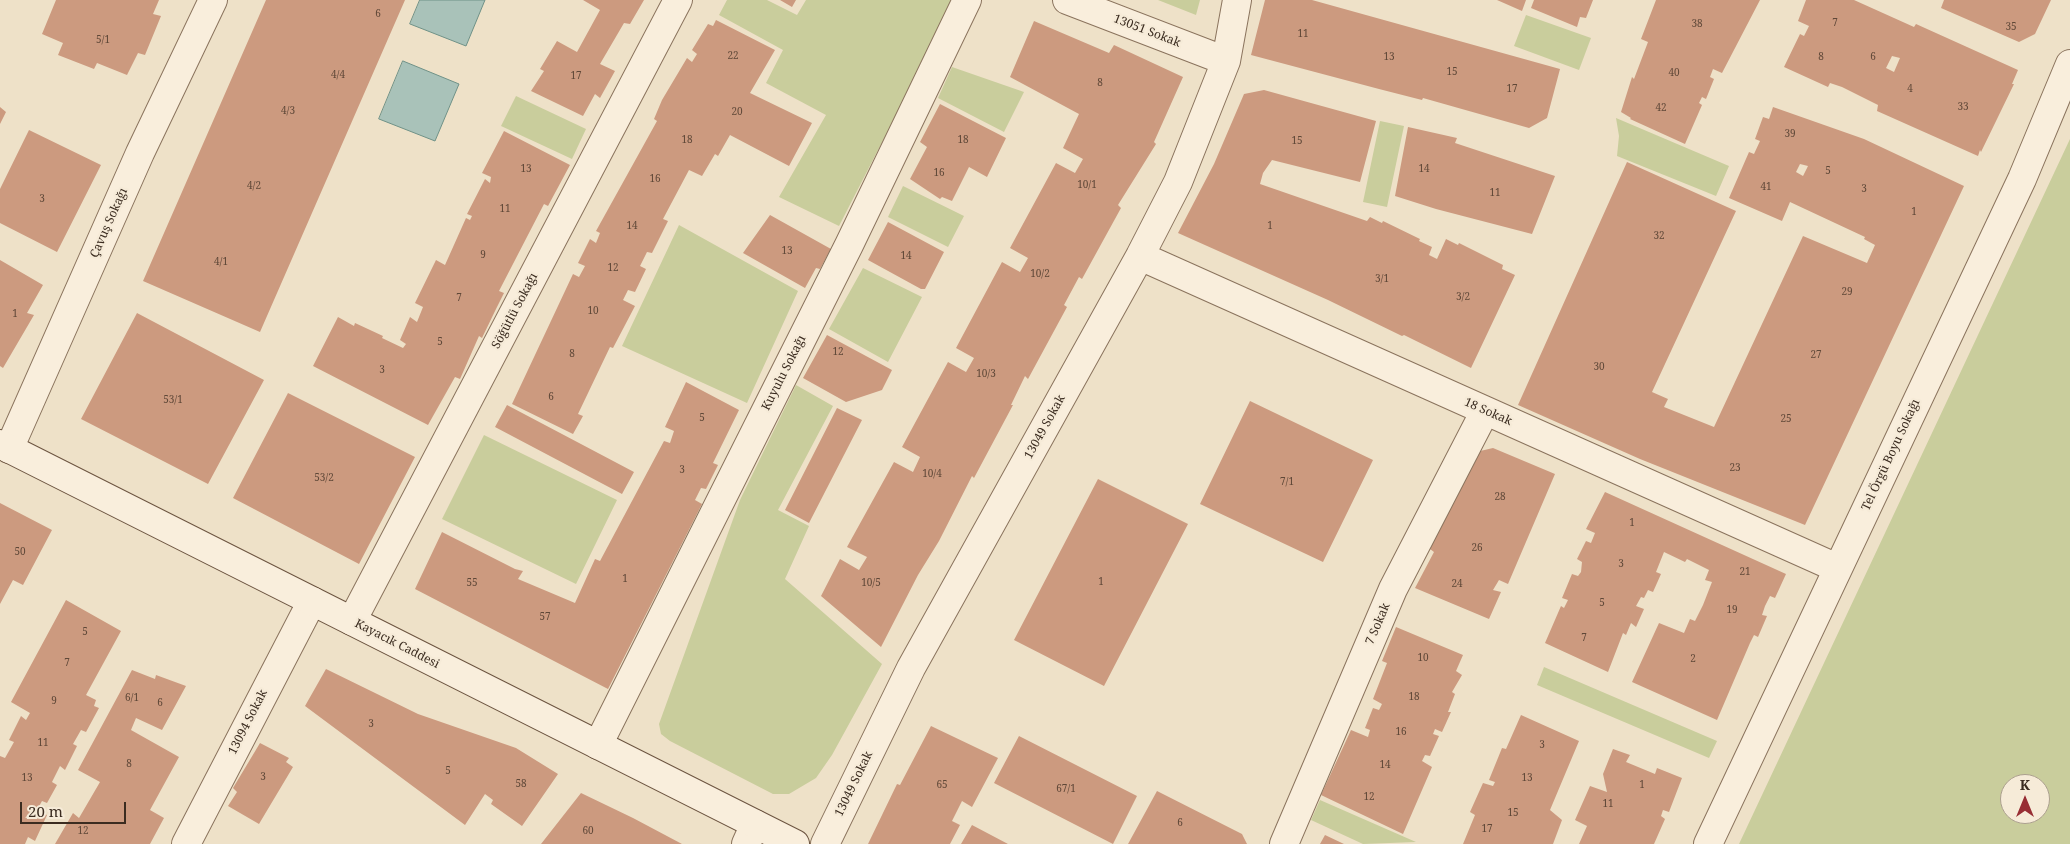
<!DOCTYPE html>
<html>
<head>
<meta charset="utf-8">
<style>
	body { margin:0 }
	#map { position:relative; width:2070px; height:844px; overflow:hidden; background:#eee1c8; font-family:"Noto Serif",serif }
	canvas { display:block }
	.north { position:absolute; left:2000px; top:774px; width:50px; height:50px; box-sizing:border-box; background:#f6ebd8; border:1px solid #ab9f8e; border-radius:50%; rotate:0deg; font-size:14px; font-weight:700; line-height:20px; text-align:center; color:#3b2c20 }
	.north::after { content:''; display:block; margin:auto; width:18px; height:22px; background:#982e34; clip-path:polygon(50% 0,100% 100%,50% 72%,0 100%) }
	.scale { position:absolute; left:20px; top:802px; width:106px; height:22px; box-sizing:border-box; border:2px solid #3b2c20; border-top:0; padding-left:6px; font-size:15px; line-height:18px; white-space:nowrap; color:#3b2c20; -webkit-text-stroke:4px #f6ebd8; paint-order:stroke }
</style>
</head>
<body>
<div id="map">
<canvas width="2070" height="844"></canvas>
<div class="north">K</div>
<div class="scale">20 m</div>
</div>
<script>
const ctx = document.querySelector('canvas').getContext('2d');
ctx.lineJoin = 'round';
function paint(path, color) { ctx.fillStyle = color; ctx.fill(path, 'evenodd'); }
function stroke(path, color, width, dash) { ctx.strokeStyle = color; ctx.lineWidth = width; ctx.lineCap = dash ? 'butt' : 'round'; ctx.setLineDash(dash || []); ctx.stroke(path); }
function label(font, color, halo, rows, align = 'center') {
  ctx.font = font + ' "Noto Serif",serif'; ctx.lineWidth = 4.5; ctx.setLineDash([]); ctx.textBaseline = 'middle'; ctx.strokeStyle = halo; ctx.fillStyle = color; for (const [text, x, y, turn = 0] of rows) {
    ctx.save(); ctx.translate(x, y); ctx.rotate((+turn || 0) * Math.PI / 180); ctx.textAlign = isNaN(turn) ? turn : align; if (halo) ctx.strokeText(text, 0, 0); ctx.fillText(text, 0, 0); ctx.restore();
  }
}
const green = new Path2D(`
	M727,0H767L797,15L806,0H955L839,226L779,197L826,115L766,83L783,50L719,15Z
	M1158,0H1200L1196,15Z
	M1526,15L1591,38L1579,70L1514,46Z
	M952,67L1024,92L1004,132L938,98Z
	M516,96L586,129L572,159L501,126Z
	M1616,118L1729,166L1716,196L1617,156L1619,136Z
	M1380,121L1404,126L1387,207L1363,202Z
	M2070,139V844H1739ZM2010,784H2040V814H2010Z
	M903,186L964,216L948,247L888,217Z
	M679,225L798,291L747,403L622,346Z
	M863,268L922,297L888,362L829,329Z
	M796,385L833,406L778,510L809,526L785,579L882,664L832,755L816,778L789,794H773L670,741L661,734L659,724L740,500Z
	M484,435L617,500L576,584L442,519Z
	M1544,667L1717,741L1709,758L1537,685Z
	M1320,800L1416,842L1363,844L1311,820Z`);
const water = new Path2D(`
	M420,0H485L466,46L410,24Z
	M403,61L459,84L435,141L379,119Z`);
const building = new Path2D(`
	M56,0H159L153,14L161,16L145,55L138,53L127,75L97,63L94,69L58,55L63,43L42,34Z
	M266,0H405L260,332L143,281Z
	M583,0H644L630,24L624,23L600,64L615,71L600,98L595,94L583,116L531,91L544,71L540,69L557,41L577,52L600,10Z
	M780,0H796L792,7Z
	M1265,0H1312L1560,69L1547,118L1529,128L1423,98L1422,100L1379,89L1251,55Z
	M1497,0H1526L1522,11Z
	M1534,0H1593L1586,18L1580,17L1577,27L1531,8Z
	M1656,0H1760L1722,73L1713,69L1710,77L1714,79L1706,99L1702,97L1699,103L1702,105L1685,144L1630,119L1631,118L1621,112L1632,77L1634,79L1648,42L1641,39Z
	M1806,0H1854L1914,27L1916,24L2018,70L2012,84H2014L1981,152L1980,150L1978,156L1877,111L1878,105L1842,87L1830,83L1828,87L1784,67L1800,34L1804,36L1809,26L1798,21ZM1892,56L1900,58L1894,72L1886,68Z
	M1944,0H2051L2035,34L2019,42L1941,8Z
	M716,20L775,50L750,93L812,123L789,166L730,135L718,156L715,154L702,176L689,170L663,219L668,221L652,253L647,252L640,266L646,269L635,292L628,290L623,300L635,306L613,348L610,347L578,414L583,416L573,434L512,404L573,274L579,277L585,266L578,263L590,239L596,243L600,233L596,231L657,121L654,119L662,100L687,58L692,62L697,54L692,50L708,24L713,26Z
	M1034,21L1109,53L1114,45L1183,77L1154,142L1156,144L1118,205L1121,208L1082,279L1079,277L1064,305L1067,307L1028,379L1025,376L1011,405H1013L974,478L972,476L939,541L918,575L881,647L821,596L840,559L859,570L867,557L847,547L894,462L913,472L920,457L902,447L948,362L966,372L974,358L956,348L1002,262L1020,272L1028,258L1010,248L1056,163L1075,173L1083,159L1063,148L1079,114L1010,77Z
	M1264,90L1376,121L1360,182L1272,160L1263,173L1260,184L1367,221L1370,217L1382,223L1383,221L1420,239L1419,241L1432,247L1429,255L1437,259L1446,239L1458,245L1459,243L1503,265L1502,269L1515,275L1471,368L1404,335L1402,336L1328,300L1178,233L1214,164L1244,94Z
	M940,104L1006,138L987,177L969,167L952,201L942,197L940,199L910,179L927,147L920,142Z
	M0,107L6,112L0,124Z
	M1773,107L1864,139L1964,186L1805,525L1640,459L1518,405L1627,162L1736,211L1652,392L1668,399L1664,407L1714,427L1803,236L1867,263L1875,245L1864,239L1865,237L1790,202L1782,221L1729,198L1749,152L1754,154L1760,141L1755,139L1763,117L1769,119ZM1800,164L1808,166L1803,176L1796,172Z
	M1408,127L1457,138L1455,143L1555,176L1532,234L1436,209L1395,196Z
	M29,130L101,165L57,252L0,223V189Z
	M504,131L570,165L548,206L544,204L499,291L504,293L496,309L482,338L479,336L460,379L455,377L428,425L313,366L338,317L354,326L355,323L383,336L382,338L403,348L406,344L400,340L410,317L417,322L423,307L415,303L436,260L445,265L466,218L470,220L472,216L467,214L485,179L490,183L491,177L482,173Z
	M770,215L831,249L820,269L816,268L805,288L743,253Z
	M888,222L944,252L925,289H921L868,260Z
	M0,260L43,285L27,313L34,315L3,368L0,366Z
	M137,313L264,380L208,484L81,419Z
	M827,335L892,370L882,390L846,402L803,378Z
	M686,382L739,410L713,463L718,465L706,489L701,488L695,500L702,504L608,689L415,589L442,532L515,569L523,571L518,579L575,603L595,559L600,561L664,441L670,443L674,431L665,427Z
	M288,393L415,457L359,564L233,498Z
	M1250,401L1373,460L1323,562L1200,504Z
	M507,405L634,472L622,494L495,427Z
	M837,408L862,420L809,523L785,510Z
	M1493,448L1555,474L1508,584L1499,580L1493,590L1501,592L1489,619L1415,588L1434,552L1430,549L1476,452Z
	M1098,479L1188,524L1104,686L1014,640Z
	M1605,492L1786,574L1775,598L1770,596L1765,606L1762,615L1767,616L1758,637L1754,635L1750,643L1717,720L1632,682L1659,623L1684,633L1690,619L1695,621L1703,605L1712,582L1705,580L1709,570L1687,559L1685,562L1664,552L1656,572L1661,574L1653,592L1648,590L1644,598L1641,597L1636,606L1644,609L1636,627L1631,623L1626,635L1623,633L1608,672L1545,643L1561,606L1564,608L1568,600L1562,598L1572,574L1578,576L1581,572L1582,562L1577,559L1586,541L1591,543L1595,533L1586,529Z
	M0,503L52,530L23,585L13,580L0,604Z
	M66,600L121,631L86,695L96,700L94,706L99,708L86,732L81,730L73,744L77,746L65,770L60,766L52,782L57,785L47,803L42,801L37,810L47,815L35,841L28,837L25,844H0V756L5,758L14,742L9,740L21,716L26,720L30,713L11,702Z
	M1396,627L1463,655L1456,671L1462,675L1452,692L1455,694L1448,712H1451L1442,732L1435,729L1433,734L1439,736L1430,756L1425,755L1422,761L1432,767L1403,834L1321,795L1351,730L1368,737L1370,730L1365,728L1373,708L1379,710L1382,704L1373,699L1387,663L1382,661Z
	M326,669L418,714L516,748L558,774L522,826L491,804L493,800L485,794L465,825L305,706Z
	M132,670L155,679L156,675L186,686L162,730L136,718L131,730L179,757L150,810L164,818L150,844H55L73,813L79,818L100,782L78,770Z
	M1521,715L1579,741L1550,810L1562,820L1553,844H1463L1475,815L1470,812L1483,783L1493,786L1495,782L1489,780L1502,748L1506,749Z
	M931,726L998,758L972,807L962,801L952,821L960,825L950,844H868L897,784L900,785Z
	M1019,736L1137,796L1113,844L994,783Z
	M260,743L289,758L286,762L293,767L259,824L228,806L237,792L233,788Z
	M1613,749L1630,755L1626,762L1655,774L1657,768L1682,778L1669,812L1663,810L1661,816L1665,819L1654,844H1579L1587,826L1575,820L1590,786L1607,792L1603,774Z
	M1157,791L1242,834L1247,844H1128Z
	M581,793L633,818L682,844H541Z
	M972,825L1008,844H961Z
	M1325,835L1344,844H1320Z`);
const minor = new Path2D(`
	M1067,0L1226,61
	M1140,256L1837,568
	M9,449L140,153L213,0
	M352,621L678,0
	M598,745L849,245L967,0
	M186,844L312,601
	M746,844L755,824
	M825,844L911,668L1140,256L1178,182L1226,61L1237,0
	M1284,844L1393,589L1485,411
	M1708,844L2022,179L2070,64`);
const secondary = new Path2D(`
	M0,444L795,844`);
const numberNames = [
	["6",378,14],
	["7",1835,23],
	["38",1697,24],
	["35",2011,27],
	["11",1303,34],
	["5/1",103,40],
	["22",733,56],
	["13",1389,57],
	["8",1821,57],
	["6",1873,57],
	["15",1452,72],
	["40",1674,73],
	["4/4",338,75],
	["17",576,76],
	["8",1100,83],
	["17",1512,89],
	["4",1910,89],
	["33",1963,107],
	["42",1661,108],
	["4/3",288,111],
	["20",737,112],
	["39",1790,134],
	["18",687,140],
	["18",963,140],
	["15",1297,141],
	["13",526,169],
	["14",1424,169],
	["5",1828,171],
	["16",939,173],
	["16",655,179],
	["10/1",1087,185],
	["4/2",254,186],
	["41",1766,187],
	["3",1864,189],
	["11",1495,193],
	["3",42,199],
	["11",505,209],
	["1",1914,212],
	["14",632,226],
	["1",1270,226],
	["32",1659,236],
	["13",787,251],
	["9",483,255],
	["14",906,256],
	["4/1",221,262],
	["12",613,268],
	["10/2",1040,274],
	["3/1",1382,279],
	["29",1847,292],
	["3/2",1463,297],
	["7",459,298],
	["10",593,311],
	["1",15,314],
	["5",440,342],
	["12",838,352],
	["8",572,354],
	["27",1816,355],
	["30",1599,367],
	["3",382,370],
	["10/3",986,374],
	["6",551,397],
	["53/1",173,400],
	["5",702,418],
	["25",1786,419],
	["23",1735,468],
	["3",682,470],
	["10/4",932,474],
	["53/2",324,478],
	["7/1",1287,482],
	["28",1500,497],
	["1",1632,523],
	["26",1477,548],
	["50",20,552],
	["3",1621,564],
	["21",1745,572],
	["1",625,579],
	["1",1101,582],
	["55",472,583],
	["10/5",871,583],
	["24",1457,584],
	["5",1602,603],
	["19",1732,610],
	["57",545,617],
	["5",85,632],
	["7",1584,638],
	["10",1423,658],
	["2",1693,659],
	["7",67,663],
	["18",1414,697],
	["6/1",132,698],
	["9",54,701],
	["6",160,703],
	["3",371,724],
	["16",1401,732],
	["11",43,743],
	["3",1542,745],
	["8",129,764],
	["14",1385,765],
	["5",448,771],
	["3",263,777],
	["13",27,778],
	["13",1527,778],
	["58",521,784],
	["65",942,785],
	["1",1642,785],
	["67/1",1066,789],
	["12",1369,797],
	["11",1608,804],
	["15",1513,813],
	["6",1180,823],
	["17",1487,829],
	["12",83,831],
	["60",588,831]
];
const streetNames = [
	["13051 Sokak",1147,31,21],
	["Çavuş Sokağı",109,223,-66],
	["Söğütlü Sokağı",515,311,-62],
	["Kuyulu Sokağı",784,373,-63],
	["18 Sokak",1488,412,24],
	["13049 Sokak",1045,427,-61],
	["Tel Örgü Boyu Sokağı",1891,455,-65],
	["7 Sokak",1378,624,-67],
	["Kayacık Caddesi",397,644,27],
	["13094 Sokak",248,722,-63],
	["13049 Sokak",854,784,-64]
];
paint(green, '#c9cd9c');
paint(water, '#a9c2b9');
stroke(water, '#6f9187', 1);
paint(building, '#cc9a7f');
stroke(minor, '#8a735d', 30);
stroke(secondary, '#6c5440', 30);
stroke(minor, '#f9eedc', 28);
stroke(secondary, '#f9eedc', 28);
label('10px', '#5f4838', null, numberNames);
label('12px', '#3b2c20', '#f6ebd8', streetNames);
</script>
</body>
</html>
